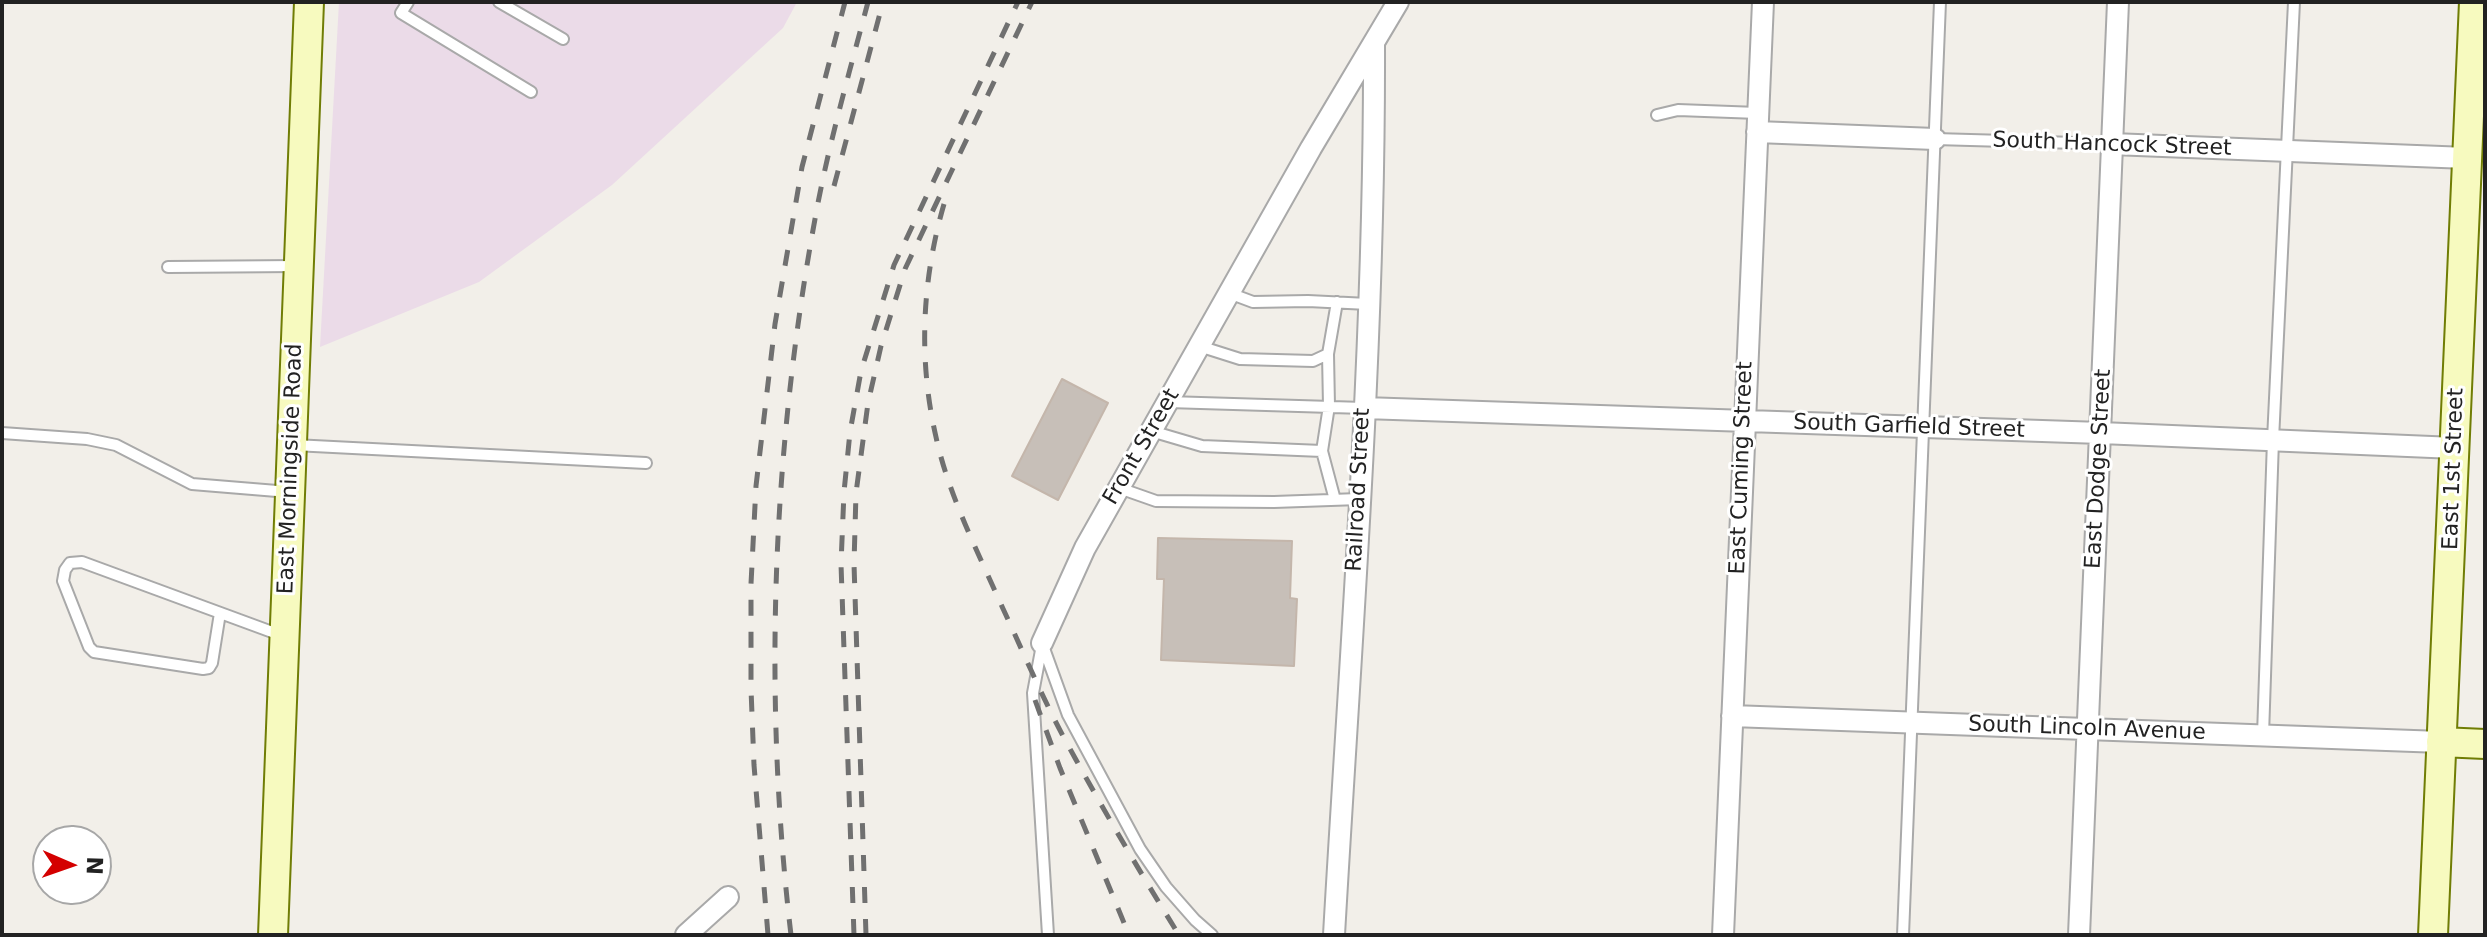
<!DOCTYPE html>
<html>
<head>
<meta charset="utf-8">
<style>
	body { margin:0 }
	#map { position:relative; width:2487px; height:937px; overflow:hidden; background:#f2efe9; font-family:"DejaVu Sans",sans-serif }
	canvas { display:block }
	.frame { position:absolute; inset:0; border:4px solid #222; pointer-events:none }
	.north { position:absolute; left:32px; top:825px; width:80px; height:80px; box-sizing:border-box; background:#fff; border:2px solid #a7a7a7; border-radius:50%; rotate:92deg; font-size:22px; font-weight:700; line-height:32px; text-align:center; color:#222 }
	.north::after { content:''; display:block; margin:auto; width:28px; height:36px; background:#d40000; clip-path:polygon(50% 0,100% 100%,50% 72%,0 100%) }
</style>
</head>
<body>
<div id="map">
<canvas width="2487" height="937"></canvas>
<div class="frame"></div>
<div class="north">N</div>
</div>
<script>
const ctx = document.querySelector('canvas').getContext('2d');
ctx.lineJoin = 'round';
function paint(path, color) { ctx.fillStyle = color; ctx.fill(path, 'evenodd'); }
function stroke(path, color, width, dash) { ctx.strokeStyle = color; ctx.lineWidth = width; ctx.lineCap = dash ? 'butt' : 'round'; ctx.setLineDash(dash || []); ctx.stroke(path); }
function label(font, color, halo, rows, align = 'center') {
  ctx.font = font + ' "DejaVu Sans",sans-serif'; ctx.lineWidth = 6; ctx.setLineDash([]); ctx.textBaseline = 'middle'; ctx.strokeStyle = halo; ctx.fillStyle = color; for (const [text, x, y, turn = 0] of rows) {
    ctx.save(); ctx.translate(x, y); ctx.rotate((+turn || 0) * Math.PI / 180); ctx.textAlign = isNaN(turn) ? turn : align; if (halo) ctx.strokeText(text, 0, 0); ctx.fillText(text, 0, 0); ctx.restore();
  }
}
const industrial = new Path2D(`
	M339,2H797L783,28L612,185L479,282L320,347Z`);
const building = new Path2D(`
	M1062,379L1108,403L1058,500L1012,476Z
	M1158,538L1292,541L1290,598L1297,599L1294,666L1161,660L1164,579H1157Z`);
const lane = new Path2D(`
	M408,2L401,13L531,92
	M499,2L563,39
	M1657,115L1678,110L1758,113
	M1935,139L2112,144
	M168,267L297,266
	M1229,293L1253,302L1308,301L1368,304
	M1199,346L1240,359L1313,361L1328,354L1337,302
	M1168,402L1364,408
	M1151,431L1202,446L1322,451L1329,406L1328,354
	M2,433L87,439L116,445L192,484L289,492
	M294,445L646,463
	M1322,451L1335,500
	M1119,488L1156,501L1274,502L1359,499
	M220,613L212,663L209,668L203,669L94,652L89,647L63,581L65,570L70,563L82,562L283,636
	M1042,643L1068,715L1140,849L1166,887L1195,920L1212,935
	M1042,645L1033,693L1048,935
	M2263,735L2273,440L2294,2
	M1903,935L1940,2`);
const street = new Path2D(`
	M1757,132L1935,139
	M2112,144L2467,158
	M1364,408L2101,433L2455,448
	M1042,643L1085,548L1311,148L1398,2
	M1732,716L2441,742
	M686,935L728,897
	M1334,935C1351,639 1375,342 1374,45
	M1723,935L1763,2
	M2079,935L2118,2`);
const secondary = new Path2D(`
	M2441,742L2485,744
	M273,935L309,2
	M2433,935L2474,2`);
const rail = new Path2D(`
	M834,186L883,2
	M944,204C922,280 918,359 936,437C948,493 976,548 999,600C1022,649 1043,700 1069,747C1104,811 1141,874 1179,935
	M1035,700L1060,768L1129,935
	M768,935L754,765L751,689V584L756,486L775,324L802,167L845,2
	M791,935C763,698 772,453 815,219C828,146 849,74 868,2
	M854,935L841,564L844,492L850,432L861,371L894,265L1018,2
	M866,935L854,564L856,493L868,403L881,346L905,269L1032,2`);
const streetNames = [
	["South Hancock Street",2112,145,2],
	["South Garfield Street",1909,427,2],
	["Front Street",1142,447,-60],
	["East Cuming Street",1742,468,-88],
	["East Morningside Road",291,469,-88],
	["East Dodge Street",2099,469,-87],
	["East 1st Street",2454,469,-88],
	["Railroad Street",1359,490,-87],
	["South Lincoln Avenue",2087,729,2]
];
paint(industrial, '#ebdbe8');
paint(building, '#c7bfb8');
stroke(building, '#c4b6ab', 2);
stroke(lane, '#a9a9a9', 14);
stroke(street, '#a9a9a9', 24);
stroke(secondary, '#707d05', 32);
stroke(lane, '#fff', 10);
stroke(street, '#fff', 20);
stroke(secondary, '#f7fabf', 28);
stroke(rail, '#707070', 5, [16, 16]);
label('22px', '#222', '#fff', streetNames);
</script>
</body>
</html>
